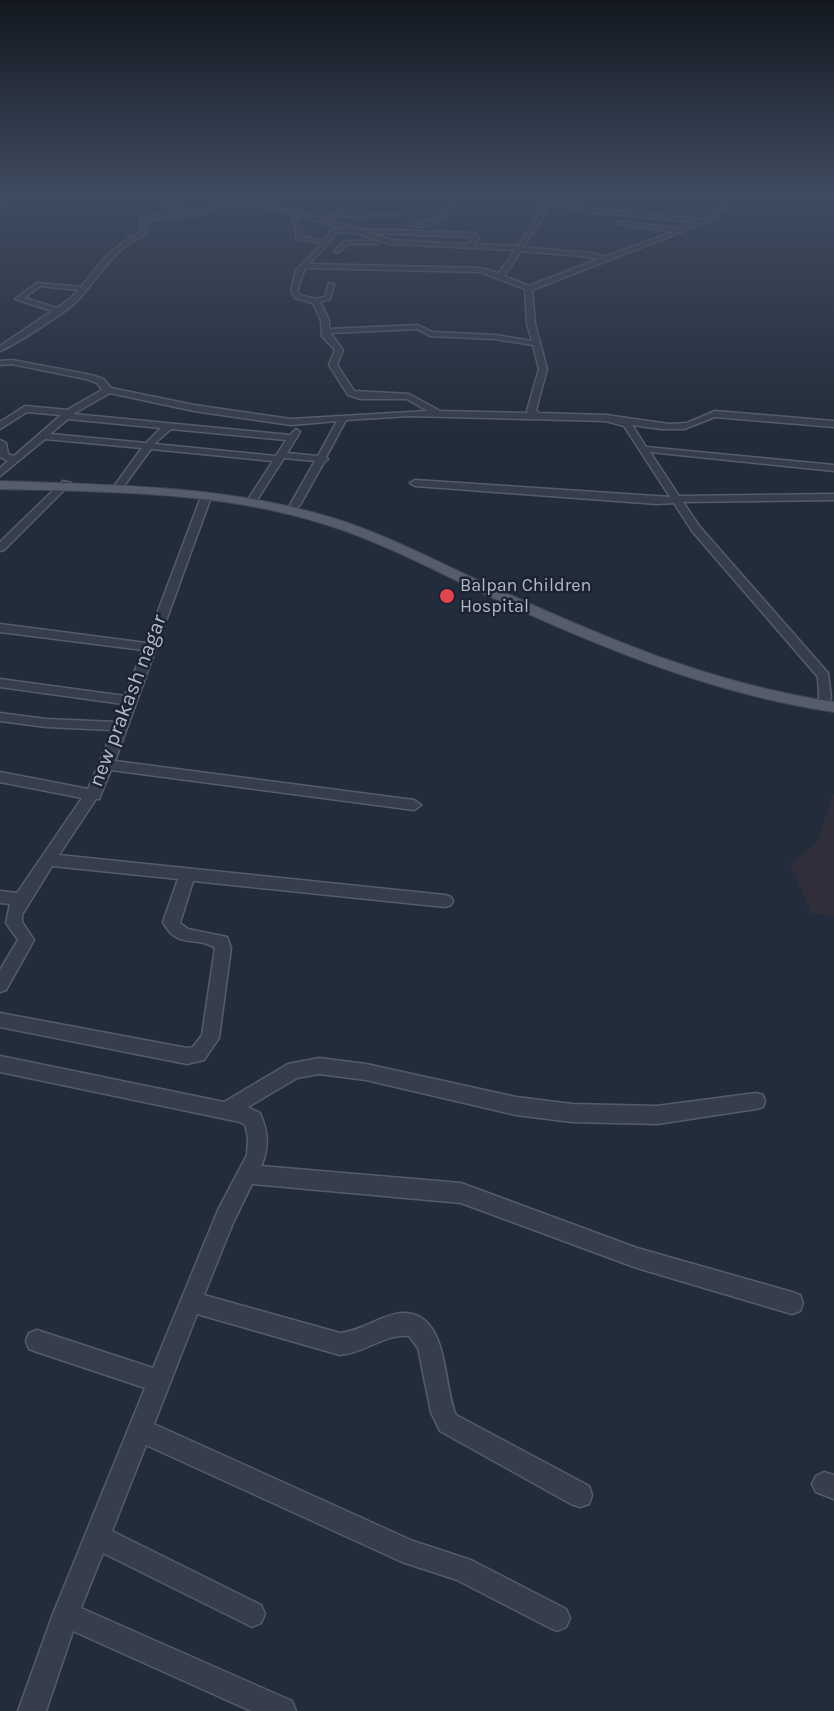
<!DOCTYPE html>
<html>
<head>
<meta charset="utf-8">
<style>
	body { margin:0 }
	canvas { display:block; background:#232c3a }
</style>
</head>
<body>
<canvas width="834" height="1711"></canvas>
<script>
const ctx = document.querySelector('canvas').getContext('2d');
ctx.lineJoin = 'round';
function paint(path, color) { ctx.fillStyle = color; ctx.fill(path, 'evenodd'); }
function stroke(path, color, width, dash) { ctx.strokeStyle = color; ctx.lineWidth = width; ctx.lineCap = dash ? 'butt' : 'round'; ctx.setLineDash(dash || []); ctx.stroke(path); }
function label(font, color, halo, rows, align = 'center') {
  ctx.font = font + ' Karla,sans-serif'; ctx.lineWidth = 5; ctx.setLineDash([]); ctx.textBaseline = 'middle'; ctx.strokeStyle = halo; ctx.fillStyle = color; for (const [text, x, y, turn = 0] of rows) {
    ctx.save(); ctx.translate(x, y); ctx.rotate((+turn || 0) * Math.PI / 180); ctx.textAlign = isNaN(turn) ? turn : align; if (halo) ctx.strokeText(text, 0, 0); ctx.fillText(text, 0, 0); ctx.restore();
  }
}
const medical = new Path2D(`
	M833,793L834,794V917L811,913L790,864L818,842Z`);
const minor = new Path2D(`
	M194,192L228,198L225,200L196,196Z
	M225,192H232L249,200L322,218L339,212L400,215L340,216L329,219L358,229L475,233L479,238L474,244L518,246L548,201L459,196C450,213 432,233 411,225L434,219L444,210L453,196L430,195L427,193L429,192L551,197L554,192H560L554,200L578,207L703,220L717,211L725,201L661,193L726,198L727,192H733L728,206L709,221L532,290L535,324L547,369L536,410L539,413L606,415L669,424L687,423L715,411L834,421V427L715,417L684,429H661L632,425L646,447L834,465V471L650,452L679,496L834,494V500L683,502L700,527L828,673L831,697L827,708L822,709L816,705L819,697L818,677L692,531L674,503L657,504L415,486L410,483L415,480L670,497L624,426L606,421L409,416L346,420L326,457L328,459L324,462L300,505L295,508L290,505L315,461L284,458L257,500L254,501L249,498L273,461L151,449L123,487L120,488L115,485L142,448L45,439L0,476V468L8,461L0,457V440L6,443L8,454L14,456L61,415L27,412L0,429V422L25,406L67,410L102,390L97,383L86,379L12,364L0,365V361L12,360L91,375L103,379L111,388L194,405L291,419L427,411L407,399H361L348,395L329,365L335,350L322,336L321,320L313,303L295,298L291,291L296,270L322,244L296,238V229L290,213L251,204L215,207L200,215L171,216L146,221L145,235C110,251 101,275 77,301C68,311 13,346 0,351V346L52,311L15,299L37,283L81,287C99,264 113,245 140,233L141,219L171,212L199,211L214,203L242,201ZM552,203L578,211L696,222L680,229L617,221L619,224L673,232L604,257L590,253L523,247ZM296,215L345,229H332L324,241L301,236L302,229ZM336,232L357,233L380,241H345L334,251L337,253L349,244H378L380,241L390,244L515,250L499,273L480,268L309,264L328,244ZM370,233L473,237V238L468,244L391,240ZM521,251L590,257L598,259L529,286L504,276ZM305,268L480,272L525,289L527,324L532,341L495,335L432,332L418,325L329,329V320L320,302L330,299L334,284L329,283L325,297L316,299L300,295L297,291ZM40,286L78,290L70,299L57,308L24,298ZM417,329L430,336L495,339L533,345L539,369L527,411L528,413L440,411L409,394L354,391L337,365L343,350L330,333ZM110,393L194,411L291,425L337,421L318,456L287,453L300,432L296,429L290,435L73,414ZM68,419L161,428L146,443L50,434ZM171,429L286,440L276,456L154,444Z
	M179,197L181,200L173,205L184,207V209L164,206Z
	M0,201L9,203L10,204L0,205Z
	M63,481L71,483L4,550L0,551V542Z
	M206,494L211,497L115,761L414,800L421,805L414,810L111,770L99,799H96L59,855L445,895L451,897L453,901L451,905L445,907L193,881L180,923L188,929L227,937L231,948L219,1038L204,1060L187,1064L0,1027V1013L187,1048L193,1047L202,1035L215,948C196,935 177,950 163,922L178,879L52,866L22,915V922L34,940L6,990L0,992V970L18,940L6,923L10,904L0,903V891L17,893L82,798L0,782V772L88,789L113,730L46,727L0,721V713L46,719L116,722L123,704L0,687V679L125,696L143,650L0,632V624L146,643L201,497Z
	M0,1056L224,1102L288,1064L319,1058L366,1064L516,1097L572,1104L657,1106L756,1093L763,1095L765,1101L763,1107L756,1109L657,1124L572,1122L516,1115L366,1080L319,1074L297,1078L248,1107L260,1113C268,1131 270,1148 261,1166L461,1183L637,1248L792,1292L800,1295L803,1303L800,1311L792,1314L637,1268L461,1203L252,1184L233,1223L204,1295L340,1333C363,1331 382,1314 402,1313C450,1312 442,1385 456,1415L589,1486L592,1495L589,1504L580,1507L571,1504L440,1431L431,1412L418,1348L409,1336C387,1333 364,1353 340,1355L197,1314L154,1424L413,1541L471,1560L566,1609L570,1618L566,1627L557,1631L548,1627L457,1580L402,1562L146,1445L112,1531L261,1605L265,1614L261,1623L252,1627L103,1553L81,1608L292,1701L296,1711H251L73,1631L46,1711H18L53,1614L145,1388L37,1352L29,1349L26,1341L29,1333L37,1330L153,1368L218,1210L247,1155L248,1137L245,1125L240,1122L0,1072Z
	M824,1472L834,1475V1499L816,1492L812,1484L816,1476Z`);
const major = new Path2D(`
	M0,481C112,485 225,485 333,518C388,535 439,563 491,586C604,638 710,683 834,702V712C713,694 605,649 495,599C439,573 383,542 324,524C220,491 108,492 0,489Z`);
const markers = [
	[447,596,8,"#e0444e"]
];
const farPoinames = [
	["Balpan Children",460,586],
	["Hospital",460,607]
];
const streetNames = [
	["new prakash nagar",128,701,-69]
];
paint(medical, '#312e3c');
stroke(minor, '#555c69', 3);
stroke(major, '#404754', 2);
paint(minor, '#373e4b');
paint(major, '#555d6b');
const sky = ctx.createLinearGradient(0, 0, 0, 431);
sky.addColorStop(0, '#131820');
sky.addColorStop(0.45, '#3f4b60');
sky.addColorStop(1, '#3f4b6000');
ctx.fillStyle = sky;
ctx.fillRect(0, 0, 834, 431);
for (const [x, y, r, color] of markers) { const dot = new Path2D(); dot.arc(x, y, r, 0, 2 * Math.PI); ctx.fillStyle = color; ctx.fill(dot); stroke(dot, '#1c2330', 2); }
label('18px', '#b2b9c7', '#1c2330', farPoinames, 'left');
label('21px', '#b2b9c7', '#1c2330', streetNames);
</script>
</body>
</html>
